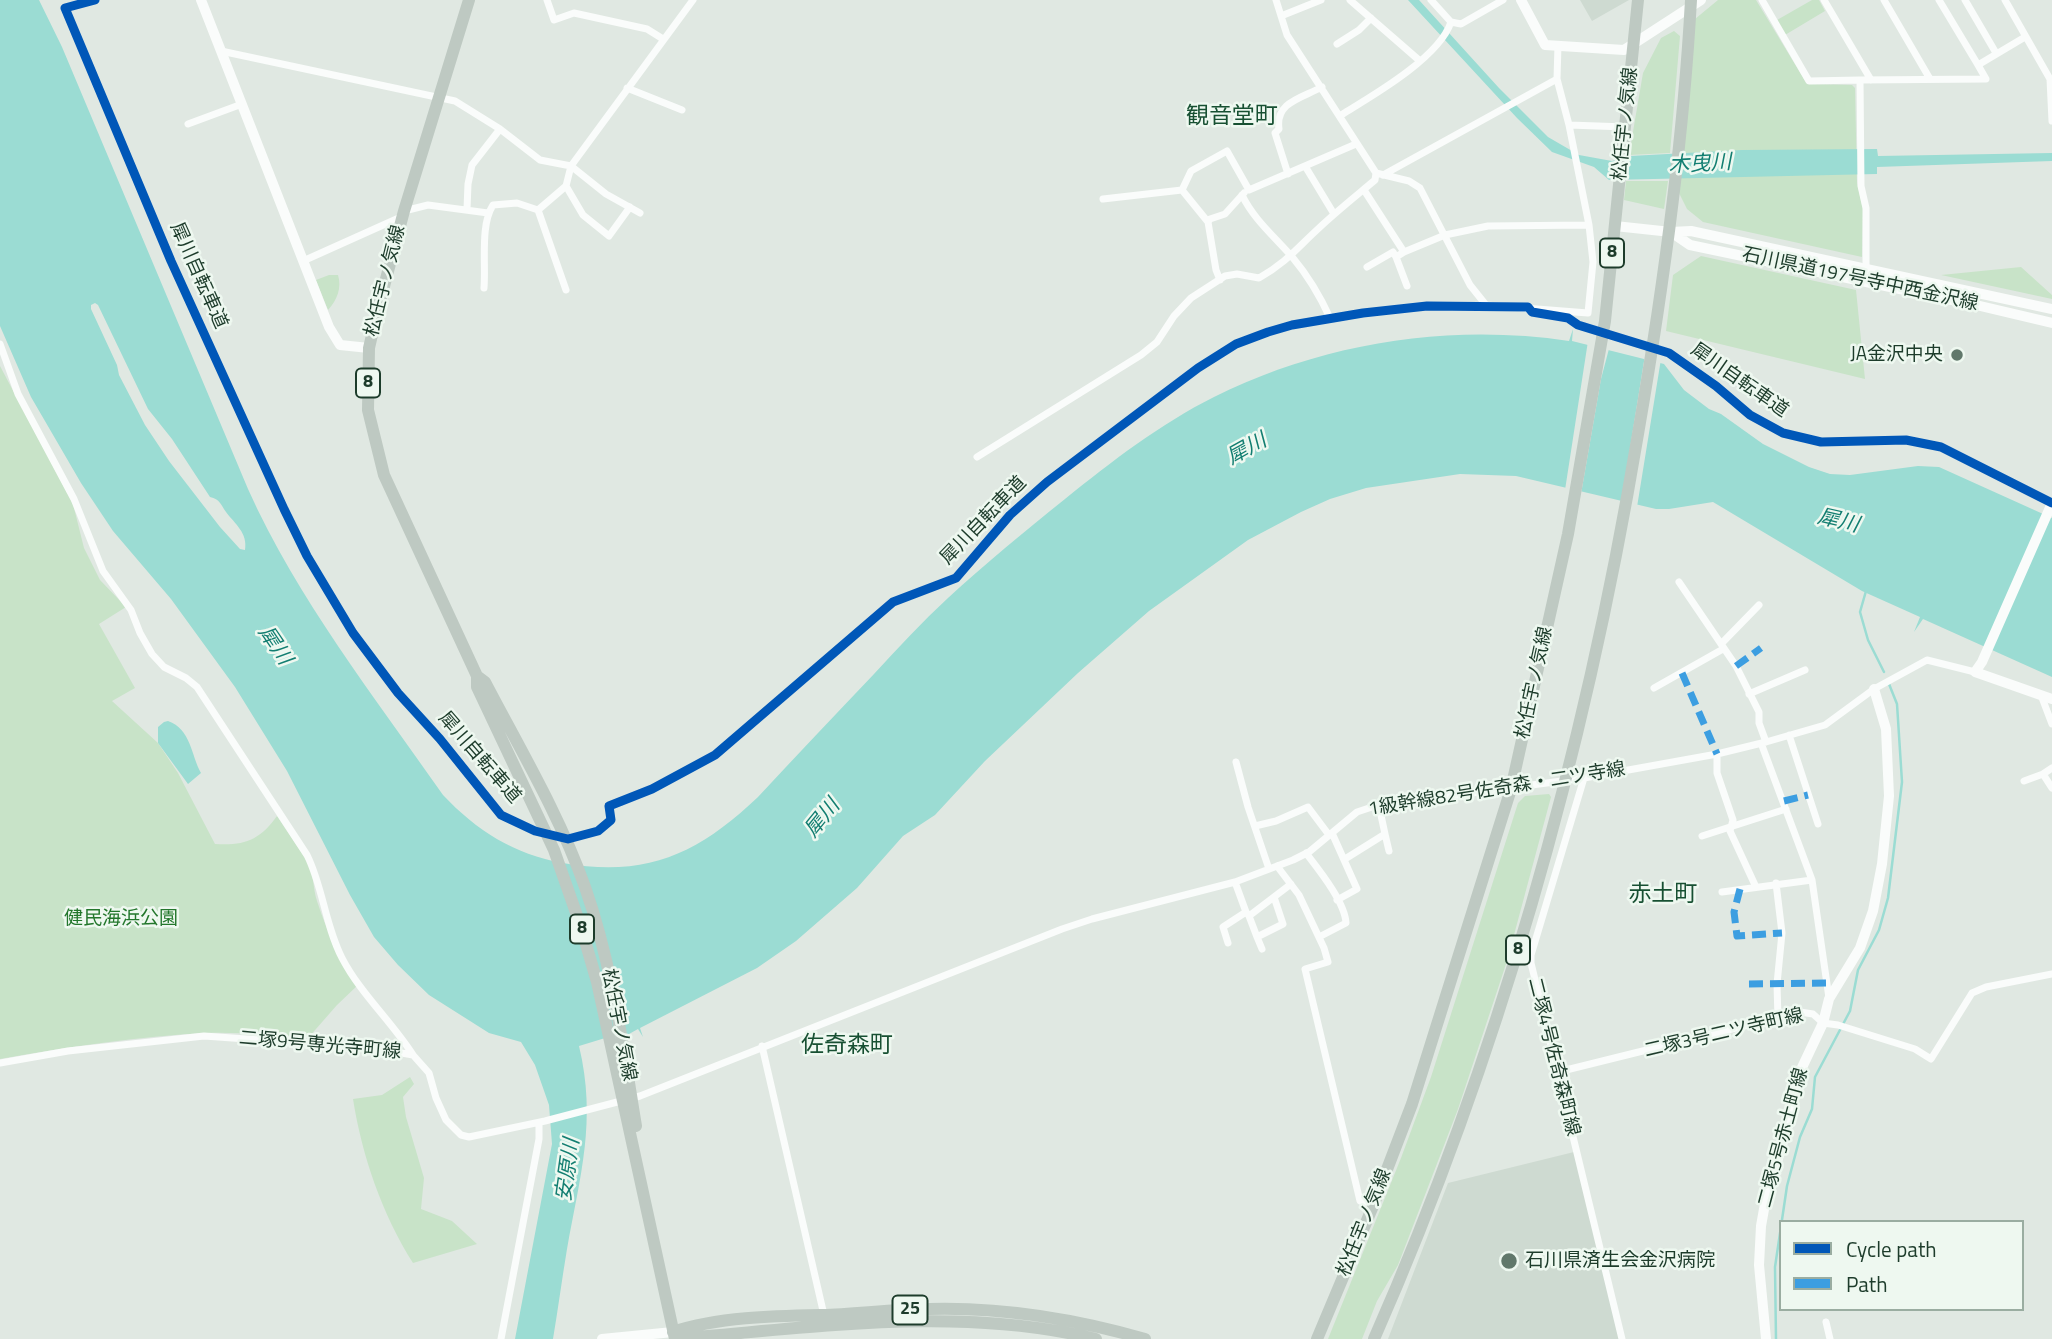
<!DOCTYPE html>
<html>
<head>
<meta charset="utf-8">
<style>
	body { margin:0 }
	#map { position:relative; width:2052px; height:1339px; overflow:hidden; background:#e0e8e2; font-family:"Titillium Web",sans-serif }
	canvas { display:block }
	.legend { position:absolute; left:1779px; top:1220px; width:245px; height:91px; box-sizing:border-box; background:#eef8f0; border:2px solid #9aada1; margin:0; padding:9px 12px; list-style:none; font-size:21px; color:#1d3c2b }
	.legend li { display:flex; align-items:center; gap:14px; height:35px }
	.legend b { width:35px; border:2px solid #9aada1 }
</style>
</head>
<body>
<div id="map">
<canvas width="2052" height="1339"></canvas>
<ul class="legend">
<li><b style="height:9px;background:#0057b8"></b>Cycle path</li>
<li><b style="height:9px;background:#3c9ee1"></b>Path</li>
</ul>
</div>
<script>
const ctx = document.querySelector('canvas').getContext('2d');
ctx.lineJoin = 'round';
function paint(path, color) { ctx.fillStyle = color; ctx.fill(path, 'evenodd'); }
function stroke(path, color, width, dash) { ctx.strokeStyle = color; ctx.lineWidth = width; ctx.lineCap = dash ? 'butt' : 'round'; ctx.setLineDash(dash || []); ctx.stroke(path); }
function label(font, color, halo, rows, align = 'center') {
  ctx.font = font + ' "Titillium Web","Noto Sans JP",sans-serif'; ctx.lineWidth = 5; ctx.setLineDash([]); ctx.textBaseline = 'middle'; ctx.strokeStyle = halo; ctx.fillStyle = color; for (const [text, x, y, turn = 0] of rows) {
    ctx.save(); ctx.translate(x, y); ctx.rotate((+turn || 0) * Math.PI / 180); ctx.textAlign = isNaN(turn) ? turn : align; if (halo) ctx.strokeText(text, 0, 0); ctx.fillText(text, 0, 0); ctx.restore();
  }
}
const built = new Path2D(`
	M1580,0H1629L1592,21Z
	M1574,1152L1620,1339H1388L1448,1183Z`);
const green = new Path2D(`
	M1718,0H1756L1807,84L1852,85L1855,88L1857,182L1863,210L1862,257L1703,222L1687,209L1678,191L1695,19Z
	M1812,0H1819L1825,11L1785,35L1777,20Z
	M1674,31L1680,36L1670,153L1629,155L1643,73L1661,38Z
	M1626,181H1668L1664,209L1624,200Z
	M1701,256L1856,290L1865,379L1666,331L1673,275Z
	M2021,267L2052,295V299L1941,275Z
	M329,275H338C342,288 337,300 328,310L316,280Z
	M0,366L73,504L84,548L100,580L126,607L99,624L135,688L112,701L158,743L178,773L215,844C244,846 260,840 277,816L309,864C314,876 313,889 317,901C327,932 340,960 358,985L337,1005L309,1037C276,1036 241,1032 207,1033C138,1036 69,1047 0,1059Z
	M1549,794L1551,797L1507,961L1458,1109L1398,1265L1377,1301L1362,1339H1328L1401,1158L1431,1077L1518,803L1525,796Z
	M410,1077L414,1084L403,1097L406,1117L424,1178L421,1209L452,1221L477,1244L413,1263C382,1214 362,1156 353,1099L382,1095Z`);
const water = new Path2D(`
	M0,0H39L62,47L248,489C298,600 374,696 443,795C477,831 514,854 563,863C646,878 698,854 758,797C796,756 835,715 874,674C898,648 922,622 948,598C985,564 1025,531 1065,499C1111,462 1160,424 1214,397C1323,343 1448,323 1569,341L1573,329L1572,341L1664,364L1684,390L1709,409L1721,414L1763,444L1809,467L1830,474L1850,475L1918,466L1939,467L2052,518V677L1923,619L1914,632L1920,617L1862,591L1713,502L1669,509H1656L1516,476L1460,474L1366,488L1330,499L1301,512L1248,540L1149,611L1078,673L985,761L935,815L903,836L857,888L796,941L757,968L640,1028L643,1037L638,1029L629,1034L615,1035L579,1046C597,1121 580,1176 567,1249C562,1279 558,1309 553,1339H515L552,1144L549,1105L535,1065L521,1042L489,1033L429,995L398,965L374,937L350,895L287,771L235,687L171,599L113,531L81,483L31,397L0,326ZM95,303L98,305L148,409L172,439L210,497C220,499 221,505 226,512C235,524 248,533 245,550L240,549L220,527L169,461L145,425L119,375L117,365L91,309V305Z
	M1408,0H1419L1499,88L1548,137L1579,155L1612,161L1630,156L1742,150L1877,149L1878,156L2052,153V161L1877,167V174L1609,180L1594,167L1552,152L1517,118Z
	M168,721C191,729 191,755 201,773L188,784L158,743V727L164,722Z`);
const pier = new Path2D(`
	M1588,341L1610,345L1601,379L1581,494L1565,490Z
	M1645,355L1661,359L1637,507L1621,504Z`);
const stream = new Path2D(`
	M1866,591L1860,612L1868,640L1884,672
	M1776,1339L1775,1267L1787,1186L1800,1137L1812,1109L1815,1077L1850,1011L1858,970L1879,930L1888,898L1902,782L1897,704L1889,684`);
const minor = new Path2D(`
	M547,0L554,20L574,13L647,29L663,39
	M1276,0L1287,35L1376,173L1409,181L1420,188L1470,285L1486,305L1588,313L1593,262L1589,225L1569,125L1557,79L1558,45
	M1350,0L1420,61
	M1431,0L1451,22L1461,24L1503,0
	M1762,0L1809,81L1860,80L1861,186L1866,208V269
	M1824,0L1871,80
	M1884,0L1930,79
	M1939,0L1978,65
	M1965,0L1996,53
	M2005,0L2050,79L2052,121
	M1281,16L1321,0
	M1337,44L1359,30L1371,18
	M221,51L455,101L500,129L540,160L571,166L693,0
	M1860,80L1986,79L1978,65L2025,37
	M627,88L682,110
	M1341,115C1372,96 1439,58 1451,22
	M188,124L242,104
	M1569,125L1626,127
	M1305,166L1334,214
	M1288,174L1275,133L1279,129C1275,102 1302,98 1322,87
	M1383,175L1557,79
	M566,186L583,215L609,236L630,207
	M1182,190L1191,171L1227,151L1249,190L1356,144
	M1182,190L1208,222L1216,270L1220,280
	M1364,190L1404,252L1396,257L1407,286
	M1242,195C1254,220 1275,237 1293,258C1309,277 1320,296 1330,318
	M1103,199L1182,190
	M467,209L468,184L472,165L500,129
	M538,210L566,290
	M404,211L428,205L488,213
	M1208,222L1210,219L1225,214L1244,193
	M1404,252L1445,235L1488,226L1589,225
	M303,261L401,217
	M1367,267L1393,252L1396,257
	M484,288C486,263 480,225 493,205L517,203L538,210L566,186L571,166L606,194L640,213
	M0,344L18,394L74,499L103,571L131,610L140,633L152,654L164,667L186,678L197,687L307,855C323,887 325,925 342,958C360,993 392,1022 413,1055
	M977,457L1141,355L1157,342L1174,316L1191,298L1225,276L1237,274L1259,278C1287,262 1297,248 1319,228C1337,211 1356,196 1375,180L1376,173
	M1679,582L1736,666L1759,712V723L1766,742
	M1721,644L1759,605
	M1654,688L1723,649
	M1749,694L1805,670
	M2041,695L2052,724
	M1789,735L1818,824
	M1761,743L1812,880L1829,998
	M1717,754V773L1733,820L1730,831L1755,885
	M1236,762L1248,807L1269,869
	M2052,768L2043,774L2052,788
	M1584,778L1531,955V963L1622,1339
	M2024,781L2043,774
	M1255,826L1276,821L1308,807L1329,835
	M1332,833L1357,889L1337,900
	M1385,834L1389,851
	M1702,836L1786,809
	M1306,853C1319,870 1345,902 1346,923L1319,937
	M1345,859L1385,834L1379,806
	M1277,866L1299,895L1324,948L1328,962L1305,969L1360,1201L1373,1206
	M1235,882L1246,912L1249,916L1291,884
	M1776,883L1782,933L1777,984L1778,1019
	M1722,892L1812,880
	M1249,916L1257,937L1283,924L1274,897
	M1257,937L1262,949
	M1228,943L1223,927L1246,912
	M762,1046L824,1315
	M0,1063L68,1051L204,1036L373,1048L413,1055L429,1073L436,1098L446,1120L461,1135L469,1137L545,1121L640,1096L1062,929L1092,919L1235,882L1293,860L1309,852L1357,812L1375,806L1584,778L1717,754L1766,742L1825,725L1874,689L1927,660L1975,672
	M1558,1072L1800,1012L1813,1014L1823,1023L1838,1025L1915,1049L1931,1059L1972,993L1986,987L2052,974
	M1826,1322L1830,1339
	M501,1339L539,1139V1123`);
const tertiary = new Path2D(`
	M201,0L329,327L340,345L369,348
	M1521,0L1545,45L1624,50L1701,0
	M602,1339L673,1332
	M1766,1339L1759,1265L1761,1226L1766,1198L1790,1118L1798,1076L1823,1023L1829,999L1860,948L1873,911L1882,864L1889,796L1886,729L1874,689`);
const secondary = new Path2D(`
	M1615,226L1671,232L1691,231L2052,309
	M1671,232L1690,245L1976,305L2052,323
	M2052,503L1982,662L1975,672L2052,699`);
const primary = new Path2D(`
	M469,0L404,211L378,309L369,348L368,410L384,475L477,676V687L554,850L581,927L597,982L675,1339
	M477,676L485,682C520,749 560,816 585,887C612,964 623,1047 636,1126
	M673,1332C718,1317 775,1316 822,1315C857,1314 893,1309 929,1309C1002,1307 1075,1319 1145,1339
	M674,1332L695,1337C828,1326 965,1307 1096,1339
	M1317,1339L1373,1206L1412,1104L1511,789L1568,534L1605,321L1638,0
	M1374,1339C1501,1051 1586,745 1638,434C1663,290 1683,146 1691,0`);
const quiet = new Path2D(`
	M1736,666L1761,648
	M1682,673L1717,754
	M1784,801L1808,795
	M1740,889L1734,912L1737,936L1782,933
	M1749,984L1827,983`);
const cycleway = new Path2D(`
	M95,0L65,8L171,261L284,509L307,556L353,633L398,693L440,739L501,815L535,831L568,839L598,831L611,820L609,806L652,789L715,755L893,602L956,578L1010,515L1047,482L1198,368L1236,344L1268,332L1292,325L1363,313L1427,306L1528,307L1532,312L1568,318L1578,325L1669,353L1716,386L1750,415L1783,433L1821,442L1906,440L1941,447L2052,503`);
const markers = [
	[1957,355,7,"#61786b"],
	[1509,1261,9,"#61786b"]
];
const shields = [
	[1612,253,24],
	[368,383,24],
	[582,929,24],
	[1518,950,24],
	[910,1310,35]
];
const shieldNames = [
	["8",1612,253],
	["8",368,383],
	["8",582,929],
	["8",1518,950],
	["25",910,1310]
];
const streetNames = [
	["松任宇ノ気線",1626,124,-84],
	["犀川自転車道",198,276,66],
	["石川県道197号寺中西金沢線",1860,280,12],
	["松任宇ノ気線",386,281,-76],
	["犀川自転車道",1739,381,35],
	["犀川自転車道",984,521,-46],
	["松任宇ノ気線",1535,683,-78],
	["犀川自転車道",479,758,49],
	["1級幹線82号佐奇森・二ツ寺線",1497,790,-9],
	["松任宇ノ気線",618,1025,79],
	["二塚3号二ツ寺町線",1724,1034,-13],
	["二塚9号専光寺町線",320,1046,5],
	["二塚4号佐奇森町線",1553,1057,76],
	["二塚5号赤土町線",1784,1138,-75],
	["松任宇ノ気線",1365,1223,-68]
];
const poiNames = [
	["JA金沢中央",1943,355],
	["石川県済生会金沢病院",1525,1261,"left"]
];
const parkNames = [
	["健民海浜公園",121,919]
];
const waterNames = [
	["木曳川",1700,165,-3],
	["犀川",1247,450,-29],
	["犀川",1838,522,13],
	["犀川",274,646,56],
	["犀川",823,819,-51],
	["安原川",569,1170,-82]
];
const quarterNames = [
	["観音堂町",1232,117],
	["赤土町",1663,895],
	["佐奇森町",847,1046]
];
paint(built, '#cedad1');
paint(green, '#c8e3c8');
paint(water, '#9bdcd3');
paint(pier, '#e0e8e2');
stroke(stream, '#9bdcd3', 2.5);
stroke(minor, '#fafcfb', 7);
stroke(tertiary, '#fafcfb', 10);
stroke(secondary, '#fafcfb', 10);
stroke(primary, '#bec9c2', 12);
stroke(quiet, '#3c9ee1', 7, [14, 7]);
stroke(cycleway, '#0057b8', 9);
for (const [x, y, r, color] of markers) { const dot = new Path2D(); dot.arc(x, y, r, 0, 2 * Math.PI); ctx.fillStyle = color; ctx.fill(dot); stroke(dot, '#eef8f0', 2.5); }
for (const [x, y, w] of shields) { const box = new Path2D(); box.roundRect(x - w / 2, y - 14.5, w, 29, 5); ctx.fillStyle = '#eef8f0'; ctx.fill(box); stroke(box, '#1d3c2b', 2); }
label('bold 18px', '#1d3c2b', null, shieldNames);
label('19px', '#1d3c2b', '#eef8f0', streetNames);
label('19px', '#1d3c2b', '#eef8f0', poiNames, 'right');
label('19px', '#23772c', '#eef8f0', parkNames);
label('italic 21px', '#127e71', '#eef8f0', waterNames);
label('23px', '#175032', '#eef8f0', quarterNames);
</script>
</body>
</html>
